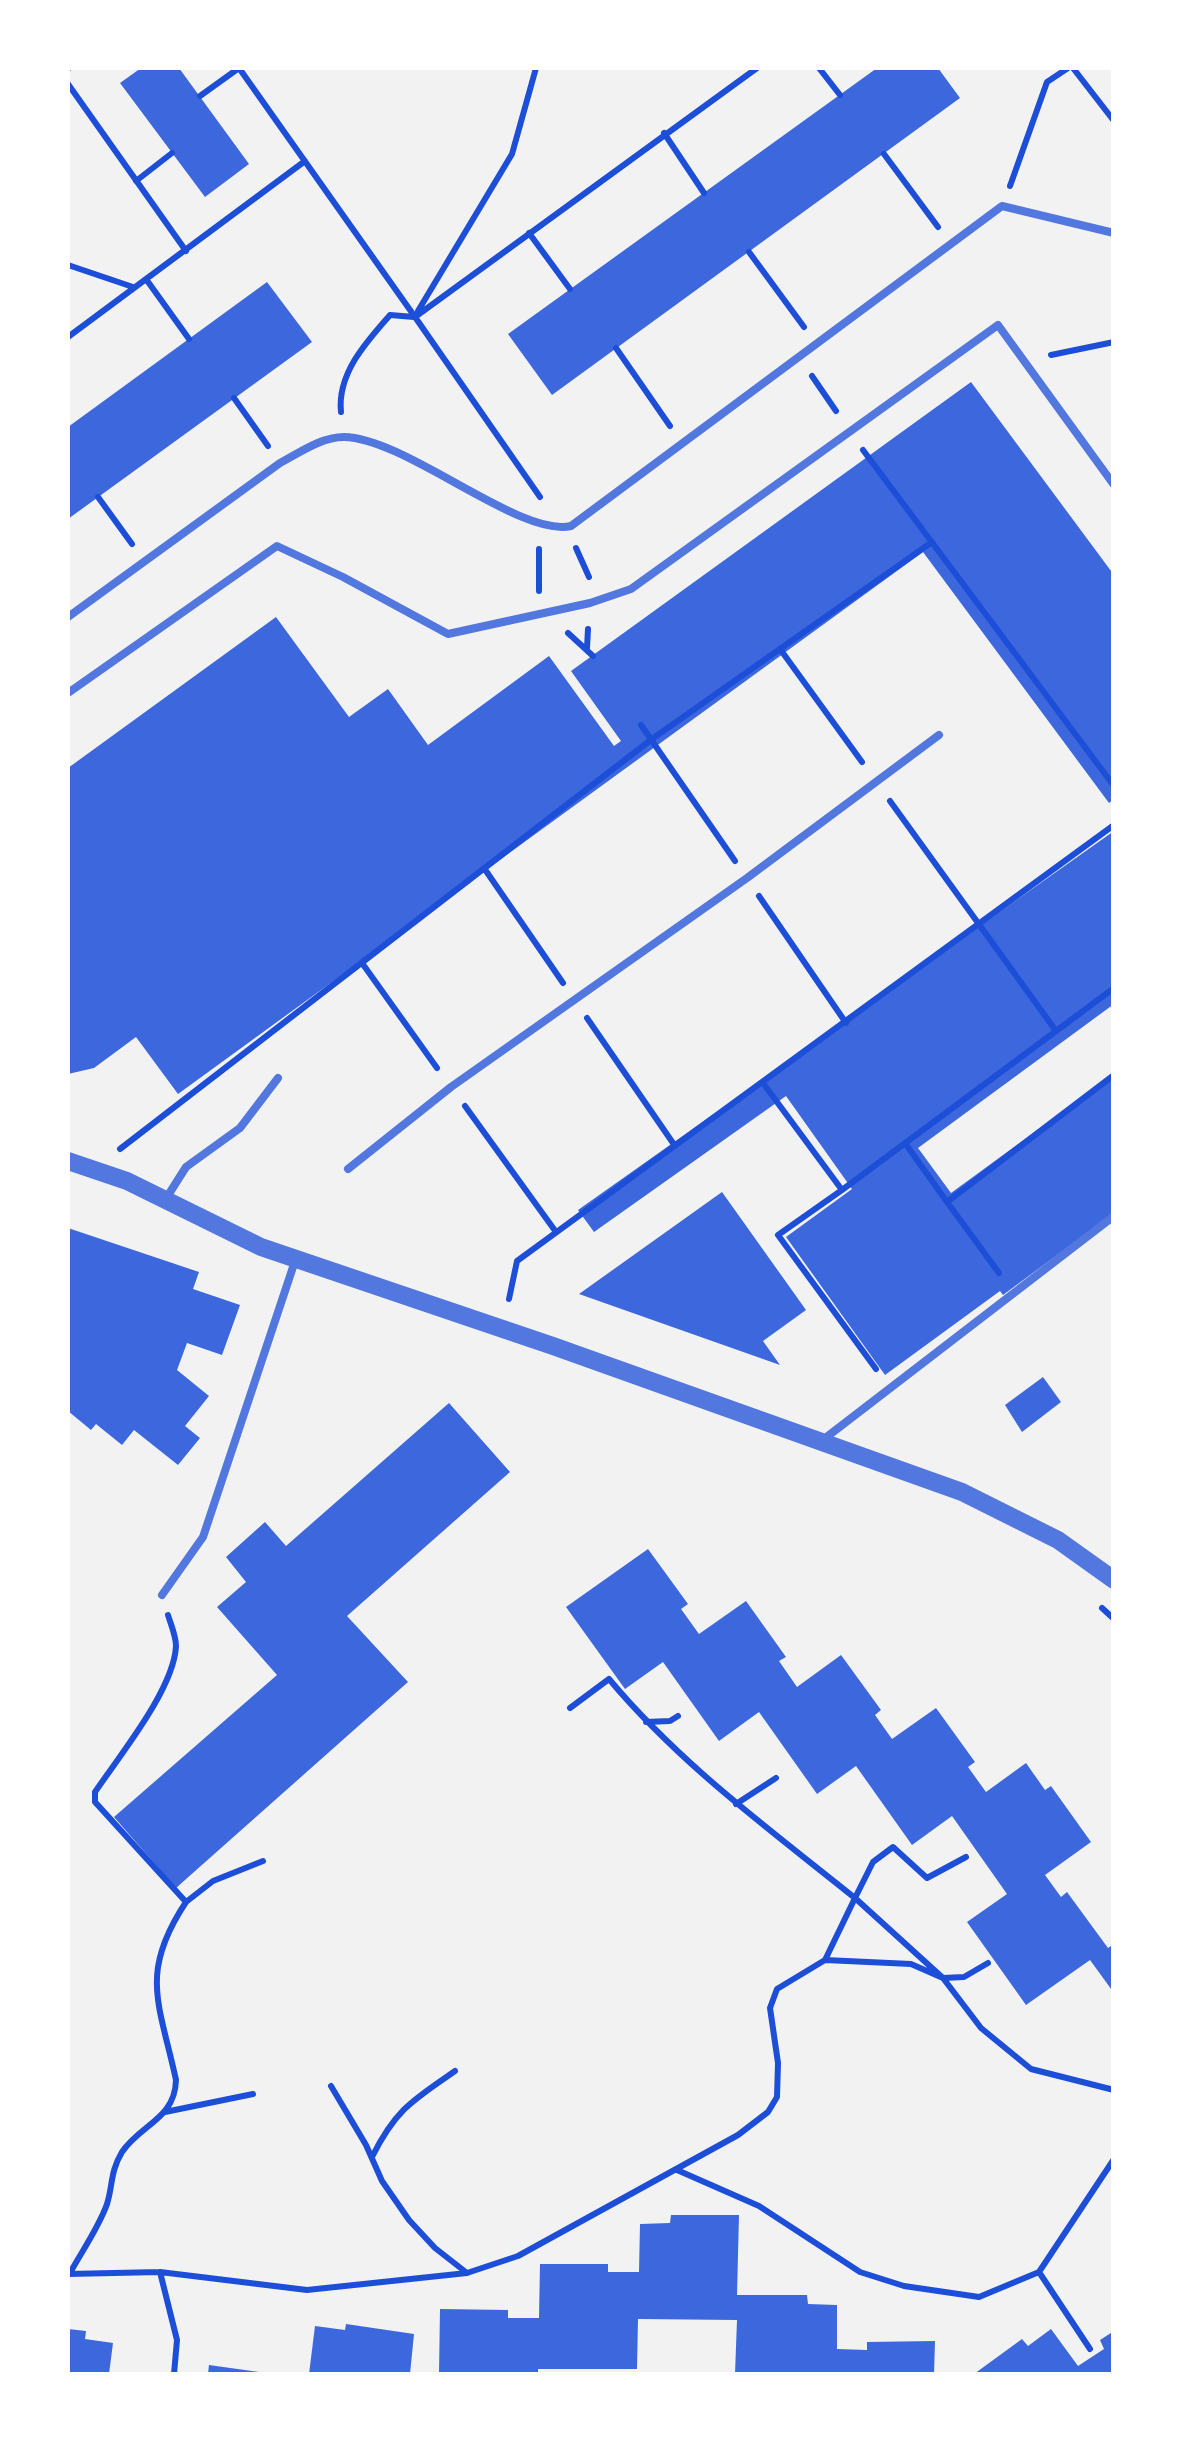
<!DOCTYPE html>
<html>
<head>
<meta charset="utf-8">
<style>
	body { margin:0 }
	#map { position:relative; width:1181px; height:2442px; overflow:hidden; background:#f2f2f2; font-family:"Work Sans",sans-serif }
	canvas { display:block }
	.frame { position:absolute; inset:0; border:70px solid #fff; pointer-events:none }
</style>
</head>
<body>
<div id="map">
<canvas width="1181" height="2442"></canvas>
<div class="frame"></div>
</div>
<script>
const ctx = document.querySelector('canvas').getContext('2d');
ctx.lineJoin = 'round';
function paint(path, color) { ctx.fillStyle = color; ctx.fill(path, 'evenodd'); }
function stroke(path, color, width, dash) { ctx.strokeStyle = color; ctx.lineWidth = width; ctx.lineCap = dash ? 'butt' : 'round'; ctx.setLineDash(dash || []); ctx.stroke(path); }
const building = new Path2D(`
	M141,68H179L249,164L205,197L120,83Z
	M877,68H938L960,98L552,395L508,334Z
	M267,282L312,342L68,519V427Z
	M971,382L1114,575V799L1109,803L923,552L178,1094L136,1037L94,1068L68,1074V768L276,617L349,717L388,689L428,745L549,656L614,746L621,741L571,671Z
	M1114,831V1004L918,1148L951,1193L1114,1074V1213L1003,1295L1000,1291L885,1375L786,1237L852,1189L786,1096L594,1232L578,1210Z
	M722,1192L806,1310L763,1341L780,1365L579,1294Z
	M68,1228L199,1272L193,1289L240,1305L222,1355L187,1343L177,1370L209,1396L185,1426L200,1438L178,1465L134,1430L122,1445L96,1424L91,1430L68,1411Z
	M1043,1377L1061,1402L1022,1432L1005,1405Z
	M449,1403L510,1472L347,1616L408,1682L176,1888L114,1817L277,1675L217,1607L246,1582L226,1557L265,1522L286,1546Z
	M648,1549L688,1604L681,1609L699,1634L746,1601L786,1657L779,1661L797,1687L841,1655L881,1710L875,1715L892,1739L936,1708L975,1762L968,1767L986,1792L1026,1763L1045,1790L1051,1786L1091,1842L1045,1875L1061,1897L1067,1892L1108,1948L1114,1944V1993L1090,1960L1026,2005L967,1922L1007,1894L952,1816L912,1845L856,1766L817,1794L759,1712L719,1741L663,1662L625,1689L566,1607Z
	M671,2215H739L737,2295H807L808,2304L837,2305V2349L867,2350V2342L935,2341L934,2374H735L737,2320L638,2319L637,2369H538V2374H439L440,2309L508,2310V2318H539L540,2264H608V2272H639L640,2224L670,2223Z
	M346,2324L414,2334L410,2374H309L315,2326L345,2330Z
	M68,2329L86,2331L85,2339L113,2343L109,2374H68Z
	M1051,2329L1078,2366L1104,2349L1100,2340L1114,2331V2374H974L1022,2339L1028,2346Z
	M209,2365L259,2372V2374H208Z`);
const path = new Path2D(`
	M819,68L840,95
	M1073,68L1114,121
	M68,69L69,68
	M68,84L186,251
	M200,96L239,68L415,317
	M664,133L704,193
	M884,154L938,227
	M136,181L172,153
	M1010,186L1047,82L1068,68
	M529,233L570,289
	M749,252L804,327
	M68,265L133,287
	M146,279L189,339
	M418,311L512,154L536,68
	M68,337L305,161
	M616,348L670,426
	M1051,355L1114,342
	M812,376L836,411
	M234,398L268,446
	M341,412C337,374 366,342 390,315L414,317
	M863,450L1114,786
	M98,497L132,544
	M540,497L415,317L757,68
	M576,548L589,577
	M539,591V549
	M568,633L593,656
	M587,648L588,629
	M780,649L862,762
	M641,725L735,861
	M890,801L1056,1031
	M484,868L563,983
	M759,896L846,1023
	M362,963L437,1068
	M587,1018L675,1146
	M763,1083L842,1190L778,1235L876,1369
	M465,1106L556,1232
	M905,1143L947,1202L1114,1075
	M120,1149L652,739L932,542
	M842,1190L1114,988
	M947,1202L999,1273
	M509,1299L517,1261L1114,825
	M1102,1608L1114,1619
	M168,1615C171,1625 176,1636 176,1646C174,1689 120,1755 95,1792V1802L186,1902L213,1881L263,1861
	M570,1708L609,1679C680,1764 768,1828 855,1898L873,1862L893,1847L927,1878L966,1857
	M646,1722L670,1721L678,1716
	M736,1804L776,1778
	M825,1960L855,1898L943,1978L964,1977L988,1963
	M165,2112L253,2094
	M372,2157C396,2109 413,2100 455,2071
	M677,2170L759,2206L860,2272L904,2286L979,2297L1039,2272L1114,2159
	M160,2272L177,2340L174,2374
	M1039,2272L1090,2349
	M70,2273C82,2251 99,2227 107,2204C113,2185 110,2172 122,2152C141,2124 175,2119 176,2080C159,2002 139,1973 186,1902
	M467,2273L518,2256L738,2135L768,2112L777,2097L778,2063L770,2008L777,1989L825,1960L911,1964L943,1978L981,2028L1031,2069L1114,2090
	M68,2274L160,2272L307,2290L467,2273L435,2248L409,2220L382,2181L366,2145L331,2086`);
const service = new Path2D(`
	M68,617L280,463C299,453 321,437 344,437C406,438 520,538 571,526L1002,206L1114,233
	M68,693L277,546L343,577L448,634L590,603L631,589L998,325L1114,485
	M348,1169L451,1087L747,878L939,735
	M167,1197L186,1167L240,1128L278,1078
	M824,1439L1114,1216
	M162,1595L203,1537L296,1258`);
const tertiary = new Path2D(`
	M68,1161L127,1181L261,1247L553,1346L962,1492L1058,1540L1114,1580`);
paint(building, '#3d67dc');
stroke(path, '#1d4ed8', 6);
stroke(service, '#5277de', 8);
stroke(tertiary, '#5277de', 18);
</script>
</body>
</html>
